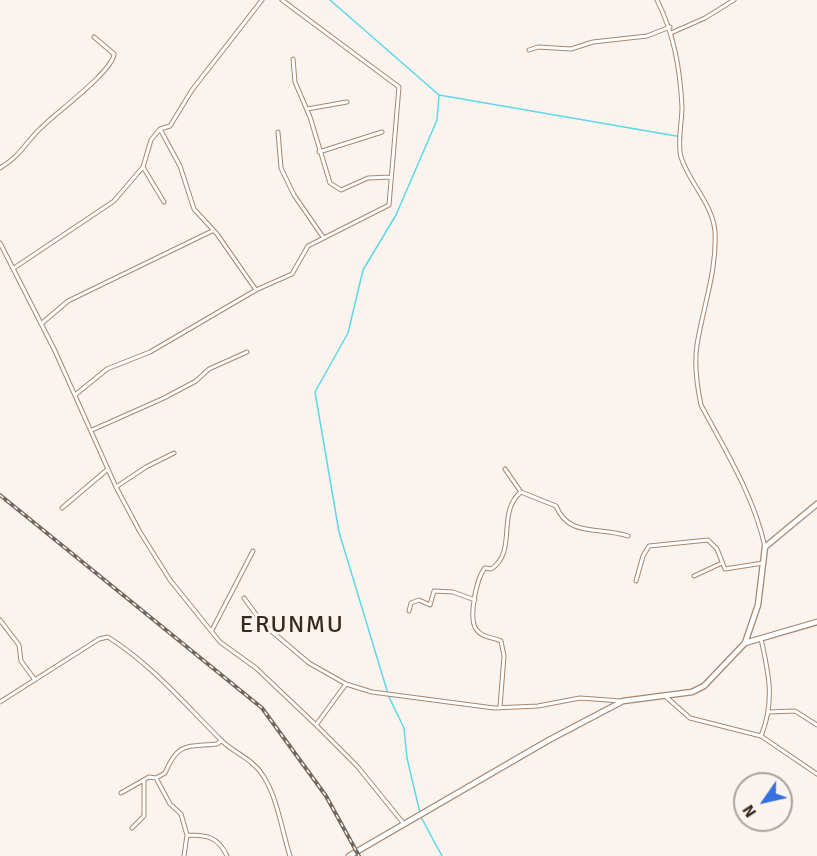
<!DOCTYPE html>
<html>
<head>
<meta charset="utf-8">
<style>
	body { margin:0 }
	#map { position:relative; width:817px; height:856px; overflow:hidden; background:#faf3ee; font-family:Signika,sans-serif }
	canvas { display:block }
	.north { position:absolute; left:733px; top:772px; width:60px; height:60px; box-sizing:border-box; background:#faf3ee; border:2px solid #aca29c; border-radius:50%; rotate:236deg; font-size:16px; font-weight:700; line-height:24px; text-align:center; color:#362920 }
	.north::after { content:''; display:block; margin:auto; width:21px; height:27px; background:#3471df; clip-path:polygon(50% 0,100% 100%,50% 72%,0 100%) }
</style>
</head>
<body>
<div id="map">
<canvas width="817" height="856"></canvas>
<div class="north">N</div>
</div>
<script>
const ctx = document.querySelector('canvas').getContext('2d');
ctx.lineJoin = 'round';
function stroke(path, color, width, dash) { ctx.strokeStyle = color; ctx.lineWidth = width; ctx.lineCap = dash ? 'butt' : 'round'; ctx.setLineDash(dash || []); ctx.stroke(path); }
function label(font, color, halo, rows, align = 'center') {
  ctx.font = font + ' Signika,sans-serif'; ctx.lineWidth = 4.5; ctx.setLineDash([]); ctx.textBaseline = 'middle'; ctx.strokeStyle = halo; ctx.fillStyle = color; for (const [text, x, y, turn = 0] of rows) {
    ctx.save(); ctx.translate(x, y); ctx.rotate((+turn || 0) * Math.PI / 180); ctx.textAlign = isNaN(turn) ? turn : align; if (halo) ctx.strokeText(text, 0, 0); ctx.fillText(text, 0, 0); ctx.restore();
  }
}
const stream = new Path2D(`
	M330,0L439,95L682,137
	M420,813L407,758L404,728L389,697L339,532L315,392L348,333L363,270L396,215L437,120L439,95
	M421,817L442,856`);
const minor = new Path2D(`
	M657,0C674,34 680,68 682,107C682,122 677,143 681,157C689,183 713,204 715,232C717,271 703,307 697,345C694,364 697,386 701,405C725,450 754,496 765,547
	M671,33L705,18L734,0
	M529,50L538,47L571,49L593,42L647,36L670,27
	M293,59L295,82L310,117L330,183L341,190L368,178L391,177
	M307,109L347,102
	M160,129L180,166L194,209L217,234L256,290
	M278,132L281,168L294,195L323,237
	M319,152L382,132
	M143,167L164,202
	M0,168C23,154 25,142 43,126C57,112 113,71 114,54L94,37
	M0,243L55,351L116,487L140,532L170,580L220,642L256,668L316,725L357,766L404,824
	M14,268L114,201L143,167L151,140L160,129L170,126L192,90L262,0
	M41,324L68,301L212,231
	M75,395L107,369L150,352L256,290L292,274L308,246L389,205L399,87L282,0
	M92,430L164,398L196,381L209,369L247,352
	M505,469L521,492
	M116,487L146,467L174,453
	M62,508L108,469
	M694,576L722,563
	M636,581L643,556L649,546L708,540L717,549L725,569L763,563
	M244,598L263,624L309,663L346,684L372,692L494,708L538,706L580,698L621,701
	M409,611L411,603L419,600L430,605L434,591L453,592L475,600
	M0,620L19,645L21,661L35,680
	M212,630L253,551
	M665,696L690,718L761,736L817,774
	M0,702L99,639L108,637C152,665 184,703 220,739C234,754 252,757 264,777C278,800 282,831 290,856
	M500,707L504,656L501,641C493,637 482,638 476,629C468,617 477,577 485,568L491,569C518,552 496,512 521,492L556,506C569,538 600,526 628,536
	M769,712L795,711L817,725
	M316,725L346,684
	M761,736C775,702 769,674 761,639
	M156,778L165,773C178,742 186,747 217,744L221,741
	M121,793L149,777L156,778L170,804L181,814L187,835C206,835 218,836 227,856
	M132,828L144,816V780
	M184,856L187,835`);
const tertiary = new Path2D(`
	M745,643L817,622
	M349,856L549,740L623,701L692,692L704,686L745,643L758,605L765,547L817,504`);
const rail = new Path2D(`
	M0,495L262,708L326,796L359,856`);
const quarterNames = [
	["ERUNMU",292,626]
];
stroke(stream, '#5ed7e8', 1.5);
stroke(minor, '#a68770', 5);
stroke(tertiary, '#a68770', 7);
stroke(minor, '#fff', 3);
stroke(tertiary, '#fff', 4.5);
stroke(rail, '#72675f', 4);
stroke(rail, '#faf3ee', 1.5, [4.5]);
ctx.letterSpacing = '1.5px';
label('24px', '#362920', '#faf3ee', quarterNames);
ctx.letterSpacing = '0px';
</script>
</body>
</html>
